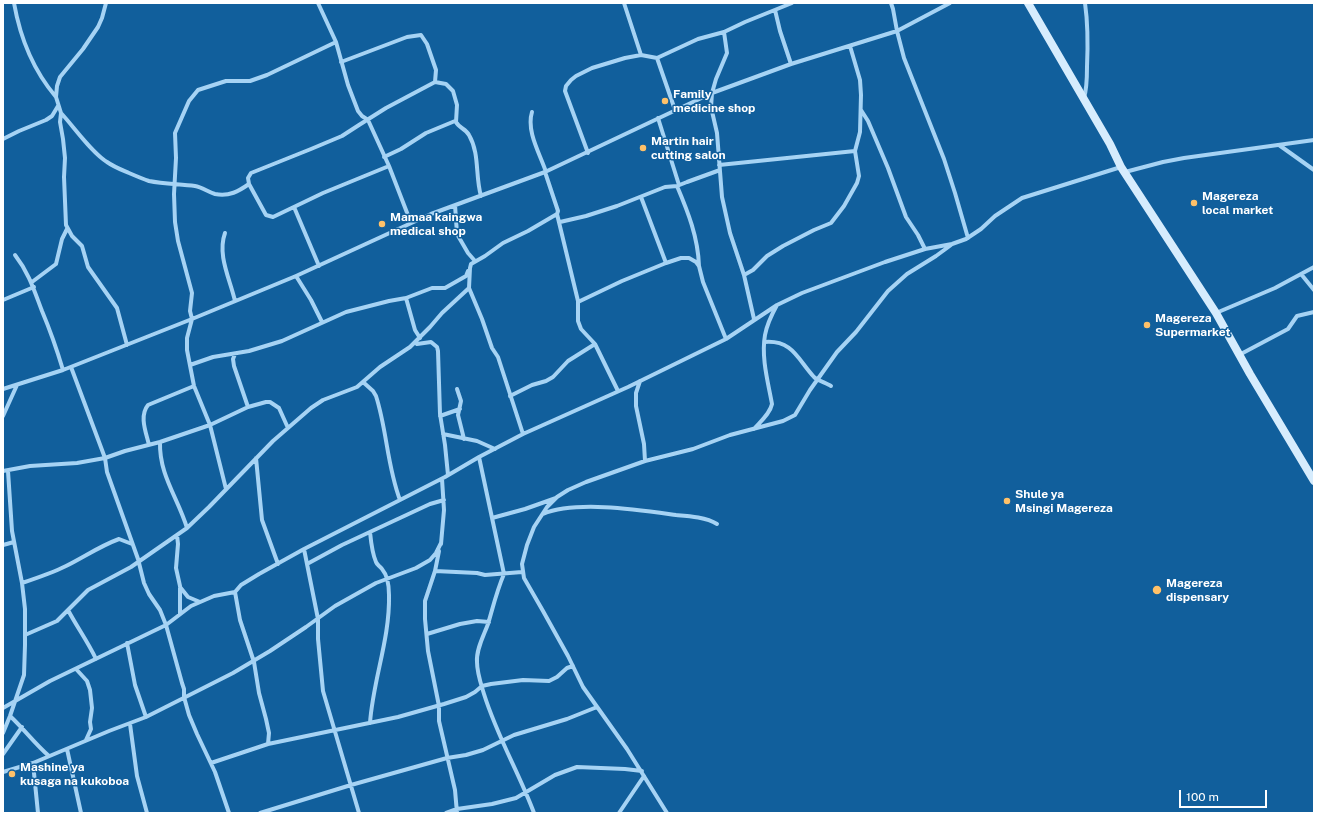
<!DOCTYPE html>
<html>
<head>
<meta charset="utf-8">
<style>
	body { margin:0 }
	#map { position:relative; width:1317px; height:816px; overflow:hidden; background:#115f9c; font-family:"Public Sans",sans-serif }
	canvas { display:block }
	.frame { position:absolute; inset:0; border:4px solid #fff; pointer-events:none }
	.scale { position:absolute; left:1179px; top:790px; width:88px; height:18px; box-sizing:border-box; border:2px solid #fff; border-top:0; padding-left:5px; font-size:12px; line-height:14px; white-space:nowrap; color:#fff; -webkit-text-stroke:3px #115f9c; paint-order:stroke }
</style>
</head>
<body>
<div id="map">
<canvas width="1317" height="816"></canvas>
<div class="frame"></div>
<div class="scale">100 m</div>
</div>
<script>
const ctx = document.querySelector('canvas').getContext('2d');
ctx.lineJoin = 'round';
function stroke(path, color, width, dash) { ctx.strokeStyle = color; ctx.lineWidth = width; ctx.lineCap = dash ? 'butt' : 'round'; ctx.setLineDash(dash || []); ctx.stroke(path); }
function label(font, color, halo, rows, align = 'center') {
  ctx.font = font + ' "Public Sans",sans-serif'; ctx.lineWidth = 3; ctx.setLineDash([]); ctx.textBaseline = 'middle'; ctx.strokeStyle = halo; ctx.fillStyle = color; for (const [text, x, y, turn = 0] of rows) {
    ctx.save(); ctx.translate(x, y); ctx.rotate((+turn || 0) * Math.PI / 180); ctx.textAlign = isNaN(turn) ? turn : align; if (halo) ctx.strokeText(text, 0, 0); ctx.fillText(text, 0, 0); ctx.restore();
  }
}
const street = new Path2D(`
	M14,3C20,37 33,70 56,97
	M106,3L102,18L98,27L83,49L60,77L57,86L56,97L61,113L60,122L63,139L65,158L64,177L66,225L72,236L82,246L88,267L117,308L127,345
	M318,3L336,42L348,85L358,111L362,116L368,120L389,166L411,223
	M624,3L641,55
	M891,3L893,9L897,31L904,58L944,159L955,193L968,238
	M775,10L780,31L791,64
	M724,32L727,53L716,79L712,93L711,107L717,133L722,197L730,233L744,275L754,319
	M657,58L675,110
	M341,62L407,37L421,35L427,44L436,70L435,82
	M1084,98C1087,88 1087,77 1087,67C1088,45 1088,24 1085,3
	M861,110L868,121L888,168L906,217L918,235L925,249
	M532,112C526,131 540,154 546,172
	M61,113C74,127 92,153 107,162C114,167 122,170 129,173C136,176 143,179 149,181C164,184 180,184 195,186C202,187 208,192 215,194C229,197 239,191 249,184L248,178L251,173L311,149L342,136L359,125L386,108L435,82L446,84L453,91L457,105L456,122C459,128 466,129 469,135C480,154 475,176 481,196
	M658,118L679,185
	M3,139L19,131L46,120L52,116L58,106
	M1279,145L1314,170
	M588,153L565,91L566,86L571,80L576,76L592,68L625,58L641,55L657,58L698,39L724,32L745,22L792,3
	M384,157L401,149L426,133L455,121
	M719,165L855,151
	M545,172L558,211L557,214L578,301V321L581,329L595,344L618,391
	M1125,172L1163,162L1184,158L1314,140
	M249,184L266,215L273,217L323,193L389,166
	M677,186C688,212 698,237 699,266
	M641,197L666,263
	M455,205L457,234L468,253L475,261
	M294,207L319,266
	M560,222L586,216L617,206L665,187L677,186L687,182L720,170
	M225,233C217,255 230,279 235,301
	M15,255C29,273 34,290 42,311C50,330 57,350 63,370
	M1301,274L1314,290
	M744,275L753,270L767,256L783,246L814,230L831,223L844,206L857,183L859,176L855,151L860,132L861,95L860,80L850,46
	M296,276L311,300L322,322
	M32,282L56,264L62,239L67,229
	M469,288L482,319L492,348L498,357L523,434
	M406,298L415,330L420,338
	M3,300L34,287
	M578,302L622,281L666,263L681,258H689L696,262L699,266L703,282L726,339
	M1216,313L1275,288L1314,267
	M415,342L417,344L431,342L437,347L438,351L440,414L445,445L448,475
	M765,342C793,340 798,360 814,377C817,380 826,383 831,386
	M235,354L233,359L234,366L248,407
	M1239,355L1288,329L1297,316L1314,312
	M190,365L213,357L249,351L282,341L346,312L389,301L406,298L432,288H445L466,276L468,271
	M71,367L105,458L107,472L138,559L144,583L149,594L160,610L166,625L182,683L184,689V697L189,715L197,734L215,772L229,813
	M640,381L636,393V406L644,444L645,461
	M363,382L373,391L376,396C387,430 387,466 400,500
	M3,389L63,370L192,319L296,276L431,214L545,172L712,93L791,64L897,31L950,3
	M457,389L461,401L458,415L464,439
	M510,396L532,385L546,381L553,377L568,361L595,344
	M3,416L17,385
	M440,416L460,409
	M754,429C760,422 770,414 772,404C768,382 761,357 765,335C767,324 772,314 777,305
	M443,434L477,441L495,449
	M160,442C159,475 178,498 187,528
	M149,445C146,432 139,416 148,405L194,386
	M479,457L504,574C497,590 493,607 488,624C484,635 476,649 477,662C477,673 481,684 484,694C497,736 519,773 534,813
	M256,458L262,520L278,564
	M3,471L30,466L77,463L105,458L125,451L160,442L210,425L248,407L266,402H270L279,408L288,428
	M226,489L210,425L194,386L187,350V338L192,319L190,311L192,293L178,241L175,222L174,194L176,158L175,133L189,101L198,90L226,81H250L267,75L336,42
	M543,514C576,500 640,510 676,515C689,516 706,517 717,524
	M492,518L525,509L556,498
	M177,535L178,544L176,568L180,586V614
	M441,544L444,510L442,479
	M3,545L14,542
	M304,549L318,619V639L323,691L359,813
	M439,551L435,571L425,601V619L428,651L439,706V721L455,790L457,813
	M307,564L342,545L430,504L444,500
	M435,571L477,573L485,575L522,572
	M22,583C37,578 52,573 66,566C84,557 100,546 119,539L132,544
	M180,587L188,597L200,602
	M235,592L240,620L254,662L259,693L266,719L269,733L268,744
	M68,610C77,627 88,642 96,659
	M427,634L460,624L477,621L489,622
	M25,635L57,621L88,590L131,567L187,528L209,507L273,441L311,408L323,400L357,387L380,367L410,347L430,327L442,313L469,288L470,268L471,264L485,256L503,243L528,231L557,214
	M127,643L135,685L146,717
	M76,669L87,681L90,690L92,708L90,722L91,729L86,740
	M3,708L50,681L166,625L191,606L214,596L235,592L241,585L259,574L304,549L445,477L479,457L523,434L628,387L726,339L777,305L802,293L885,262L925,249L952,244L966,239L981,229L995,216L1022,198L1121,167
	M10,716C24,729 35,744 49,756
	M370,723C373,680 390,639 389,595C389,586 388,576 382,569C380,566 377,565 376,562C372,553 371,542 370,532
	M130,724L137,776L147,813
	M3,733L10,716L24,675L25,645V609L22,583L12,531L8,471
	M67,749L81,813
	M3,754L22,727
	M33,763L38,813
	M211,763L268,744L398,717L444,704L466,697L475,692L482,686L491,684L523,680L549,681L557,677L567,668L573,666
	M3,772L33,763L109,731L146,717L233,673L270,651L306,627L335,606L376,583L416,568L430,560L436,553L441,543
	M260,813L351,785L447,758L466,755L483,750L514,735L567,719L597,707
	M446,813L457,809L492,804L516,798L555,775L577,767L625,769L642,771
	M619,813L644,776
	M667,813L627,749L583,687L568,656L543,611L524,578L522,564L527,545L534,527L547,507L557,497L568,490L586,482L645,461L693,449L730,435L783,421L795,415L810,390L837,352L856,332L888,291L907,274L936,256L951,245`);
const secondary = new Path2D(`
	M1028,3L1110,144L1121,167L1216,313L1250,374L1314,481`);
const markers = [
	[665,101,4,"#ffc169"],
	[643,148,4,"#ffc169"],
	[1194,203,4,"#ffc169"],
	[382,224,4,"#ffc169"],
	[1147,325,4,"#ffc169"],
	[1007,501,4,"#ffc169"],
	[1157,590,5,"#ffc169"],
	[12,774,4,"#ffc169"]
];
const poiNames = [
	["Family",673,94],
	["medicine shop",673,108],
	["Martin hair",651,141],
	["cutting salon",651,155],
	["Magereza",1202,196],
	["local market",1202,210],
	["Mamaa kaingwa",390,217],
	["medical shop",390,231],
	["Magereza",1155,318],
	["Supermarket",1155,332],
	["Shule ya",1015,494],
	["Msingi Magereza",1015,508],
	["Magereza",1166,583],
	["dispensary",1166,597],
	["Mashine ya",20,767],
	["kusaga na kukoboa",20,781]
];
stroke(street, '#a6d3f4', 4);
stroke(secondary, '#d6ecfd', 8);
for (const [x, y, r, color] of markers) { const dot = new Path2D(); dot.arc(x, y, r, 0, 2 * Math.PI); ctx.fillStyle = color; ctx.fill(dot); stroke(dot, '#115f9c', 1.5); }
label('bold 12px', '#fff', '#115f9c', poiNames, 'left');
</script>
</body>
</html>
